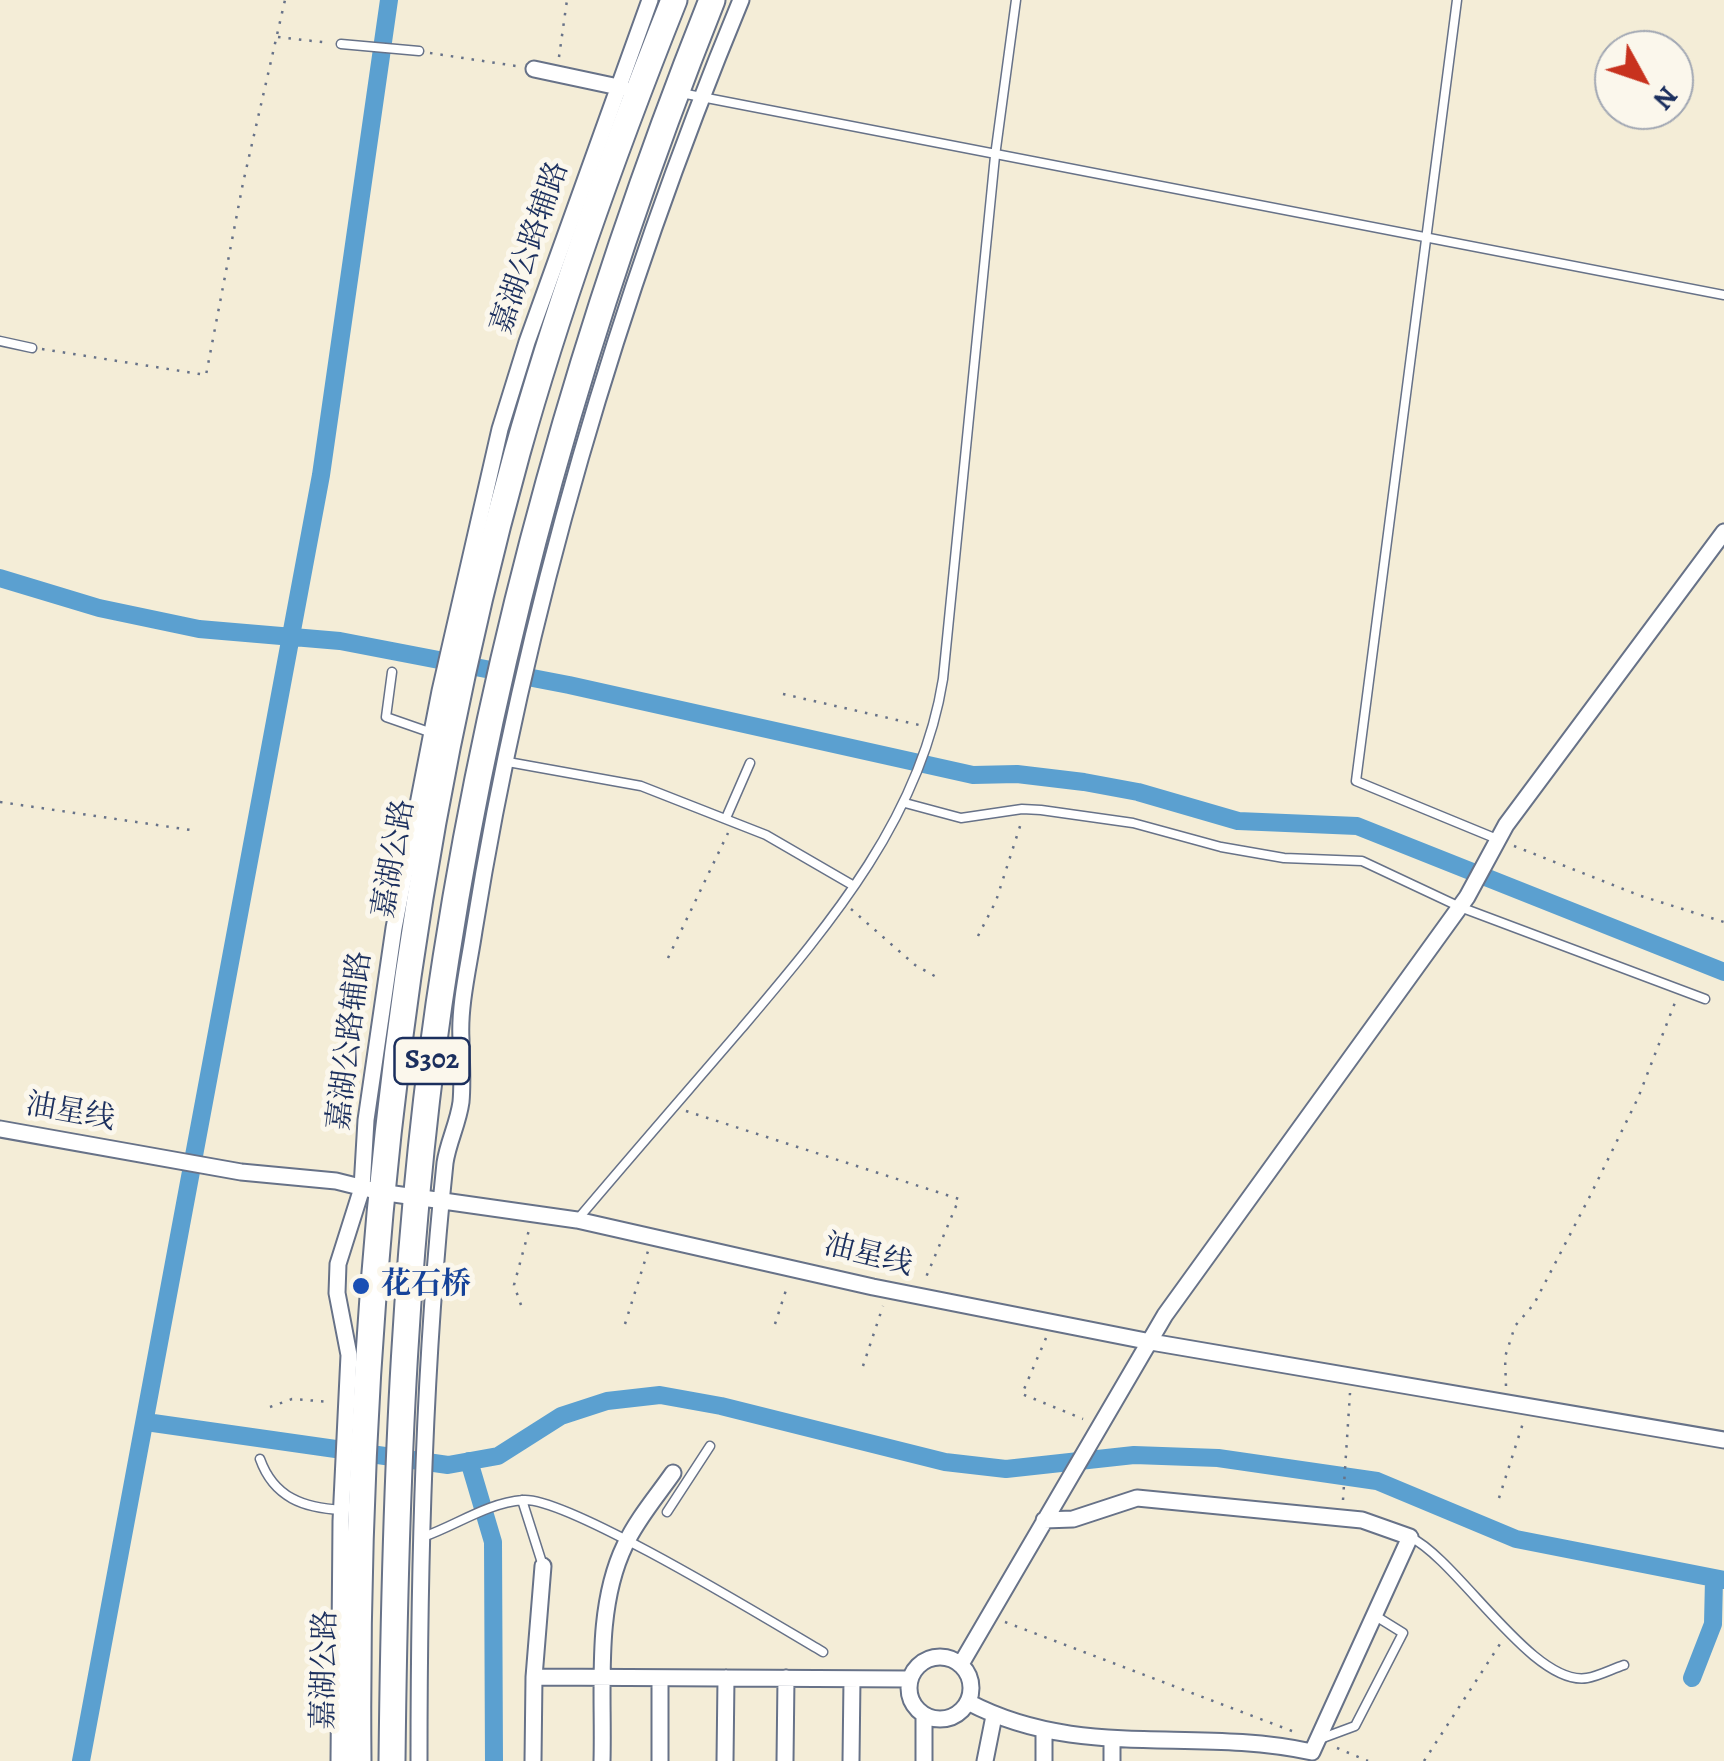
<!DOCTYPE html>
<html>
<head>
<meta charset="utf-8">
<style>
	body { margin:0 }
	#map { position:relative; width:1724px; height:1761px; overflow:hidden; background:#f4edd7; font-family:Alegreya,serif }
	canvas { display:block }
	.north { position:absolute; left:1594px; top:30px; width:100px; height:100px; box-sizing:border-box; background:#fbf7ec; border:2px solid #a1a7b3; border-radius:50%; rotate:130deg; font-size:28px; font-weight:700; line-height:40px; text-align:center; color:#1b2f5e }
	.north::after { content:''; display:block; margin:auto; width:35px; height:45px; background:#c8321e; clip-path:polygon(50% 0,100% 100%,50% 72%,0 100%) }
</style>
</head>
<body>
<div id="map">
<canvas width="1724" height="1761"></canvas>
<div class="north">N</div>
</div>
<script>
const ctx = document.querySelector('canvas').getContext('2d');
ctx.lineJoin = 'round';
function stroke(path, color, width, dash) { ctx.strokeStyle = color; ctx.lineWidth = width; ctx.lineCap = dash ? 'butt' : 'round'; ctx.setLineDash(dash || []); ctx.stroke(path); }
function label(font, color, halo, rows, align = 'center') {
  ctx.font = font + ' Alegreya,"Noto Serif SC",serif'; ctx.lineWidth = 10; ctx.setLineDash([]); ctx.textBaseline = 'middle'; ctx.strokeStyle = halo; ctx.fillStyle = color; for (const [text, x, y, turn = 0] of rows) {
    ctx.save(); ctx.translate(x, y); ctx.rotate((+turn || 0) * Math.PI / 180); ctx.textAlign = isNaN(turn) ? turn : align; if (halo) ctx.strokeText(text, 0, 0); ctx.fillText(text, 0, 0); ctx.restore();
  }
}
const canal = new Path2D(`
	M0,578L99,608L199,629L340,641L392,651L569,685L973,775L1017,774L1084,782L1138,792L1238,821L1357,826L1724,972
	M146,1422L448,1465L498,1456L561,1416L607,1401L660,1395L721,1406L945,1462L1006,1469L1134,1455L1218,1458L1377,1481L1516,1539L1724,1580
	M469,1461L493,1542L494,1761
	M1692,1678L1713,1624L1714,1579
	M81,1761L321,475L389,0`);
const path = new Path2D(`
	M278,37L330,43
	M430,53L516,66
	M559,57L567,0
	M42,349L206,375L243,183L285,0
	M783,694L919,725
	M0,802L191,830
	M1514,846L1641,896L1724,922
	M851,909L915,965L940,979
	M978,936L996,901L1022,820
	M668,958L728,833
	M686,1111L959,1199L924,1282
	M521,1305L514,1285L529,1230
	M625,1324L648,1251
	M775,1324L787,1287
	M1046,1338L1022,1394L1083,1419
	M863,1366L883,1306
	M1506,1386L1505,1357L1515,1326L1534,1304L1590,1196L1638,1098L1676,1000
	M270,1407L292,1399L331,1402
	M1499,1498L1523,1423
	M1343,1500L1350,1393
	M1005,1622L1292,1731
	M1337,1748L1368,1761
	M1424,1761L1500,1644`);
const lane = new Path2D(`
	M1457,0L1356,781L1497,839
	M341,44L419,51
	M681,93L1724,295
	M0,341L32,348
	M392,672L386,717L432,733
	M508,762L641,786L766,835L854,886
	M905,803L961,818L1022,809L1041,810L1133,823L1221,847L1284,858L1362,861L1460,907L1705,999
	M726,818L750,763
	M577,1220C631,1156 686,1093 741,1029C829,925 921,818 943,679L995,156L1016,0
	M260,1459C274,1498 304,1508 342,1510
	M522,1500L543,1566
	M667,1512L710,1446
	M423,1537C457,1525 487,1503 523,1500C567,1496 775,1624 823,1652
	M1410,1537C1458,1560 1533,1687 1587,1678C1599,1676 1612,1669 1624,1665
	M1320,1739L1355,1726L1403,1633L1374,1615`);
const street = new Path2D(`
	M534,69L623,88
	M0,1129L241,1172L336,1181L380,1192L577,1220L873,1287L1151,1342L1724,1440
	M909 1688a31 31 0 1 1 62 0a31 31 0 1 1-62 0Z
	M961,1664L1165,1315L1467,897L1506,825L1724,532
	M534,1677L910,1679
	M660,1678V1761
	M968,1702C1080,1761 1192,1726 1312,1752L1410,1537L1362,1520L1137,1498L1073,1519L1044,1520
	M1112,1740V1761
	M339,1761L341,1521L349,1355L337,1293L338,1264L362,1188L366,1120L394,928L440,691L500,429L527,342L650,0
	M419,1761C419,1561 424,1362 445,1163C448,1142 458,1124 461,1102C463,1080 461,1061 461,1039C459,1005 469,965 474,931C525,613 618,297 741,0
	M533,1761L534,1677L543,1566
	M602,1761C604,1691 594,1609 625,1545C637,1519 657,1496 673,1473
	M725,1761L726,1678
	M785,1761L786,1678
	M851,1761L852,1679
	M924,1761V1715
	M985,1761L994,1716
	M1044,1761V1735`);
const primary = new Path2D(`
	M358,1761C354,1321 399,878 517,453C560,300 615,148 674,0
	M392,1761C395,1493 404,1223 446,958C497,630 589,308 712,0`);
const markers = [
	[361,1286,10,"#1a4fb4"]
];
const shields = [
	[432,1061,75]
];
const shieldNames = [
	["S302",432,1061]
];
const streetNames = [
	["嘉湖公路辅路",531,248,-71],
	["嘉湖公路",395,859,-80],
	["嘉湖公路辅路",351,1041,-83],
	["油星线",70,1113,10],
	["油星线",868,1256,14],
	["嘉湖公路",326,1670,-89]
];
const transitNames = [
	["花石桥",381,1286]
];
stroke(canal, '#5ba0d0', 18);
stroke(lane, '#677288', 11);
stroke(street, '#677288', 19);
stroke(primary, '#677288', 29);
stroke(path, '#677288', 2.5, [2.5, 8]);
stroke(lane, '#fff', 8);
stroke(street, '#fff', 15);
stroke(primary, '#fff', 25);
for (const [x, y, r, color] of markers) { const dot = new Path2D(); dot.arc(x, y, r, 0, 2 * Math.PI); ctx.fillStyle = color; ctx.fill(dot); stroke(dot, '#fbf7ec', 4); }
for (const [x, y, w] of shields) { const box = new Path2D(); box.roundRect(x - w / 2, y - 23, w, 46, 8); ctx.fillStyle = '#fbf7ec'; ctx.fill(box); stroke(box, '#1b2f5e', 2.5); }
label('bold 28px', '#1b2f5e', null, shieldNames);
label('30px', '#1b2f5e', '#fbf7ec', streetNames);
label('bold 30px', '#164399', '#fbf7ec', transitNames, 'left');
</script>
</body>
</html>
